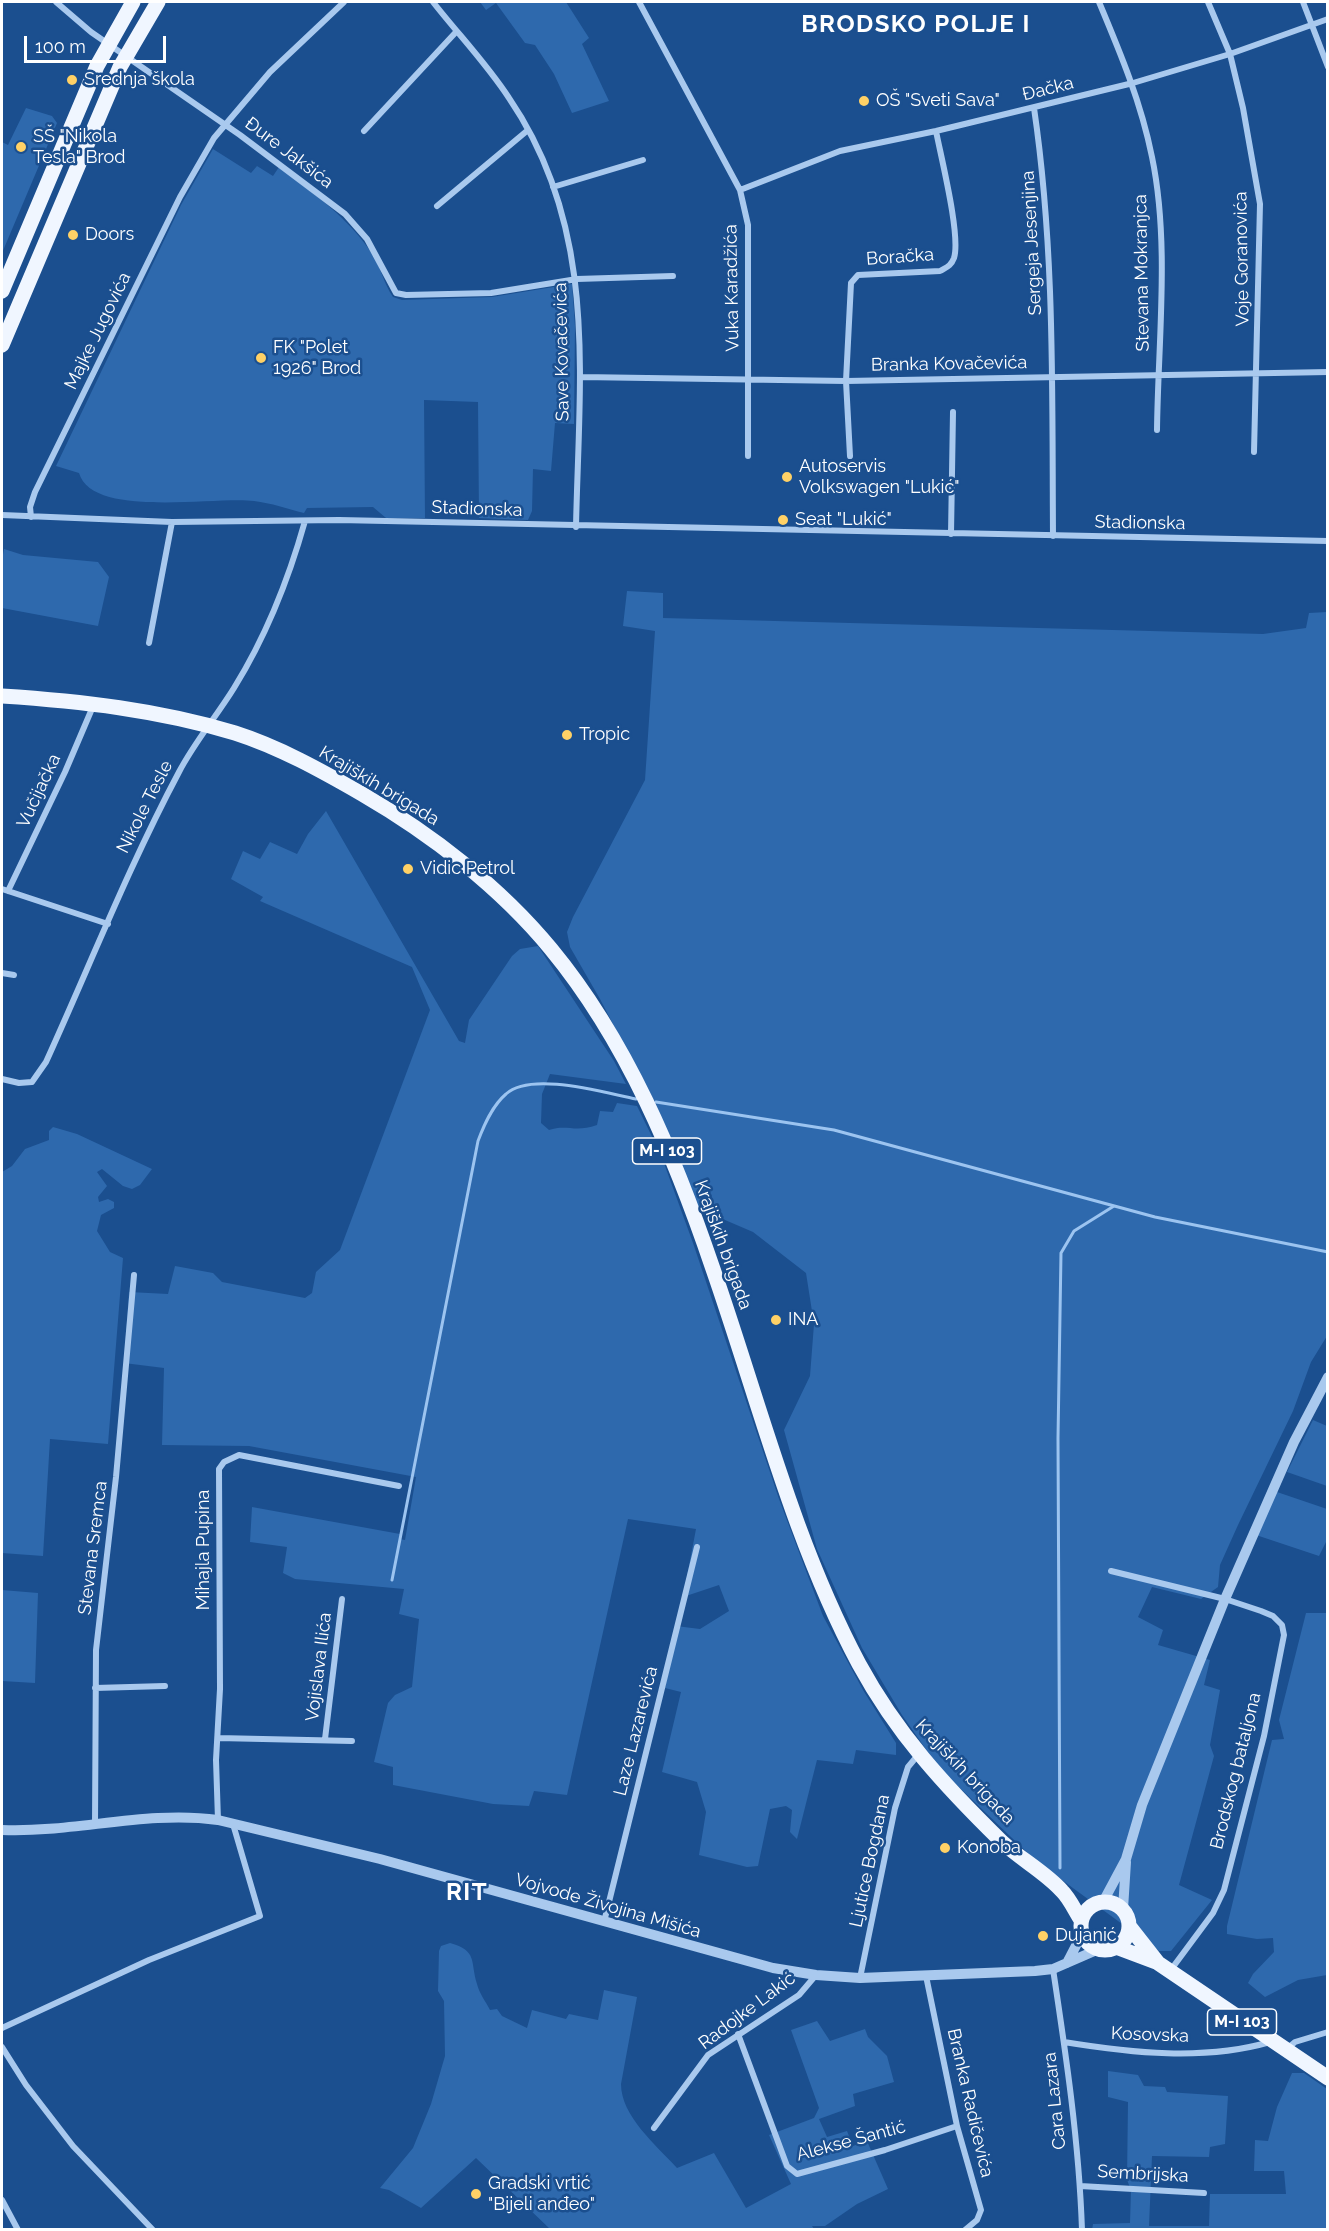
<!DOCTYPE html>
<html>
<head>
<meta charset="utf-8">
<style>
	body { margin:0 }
	#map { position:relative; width:1329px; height:2231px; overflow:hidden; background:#1b4f8f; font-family:Raleway,sans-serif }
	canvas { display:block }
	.frame { position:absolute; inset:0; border:3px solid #fff; pointer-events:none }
	.scale { position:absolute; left:24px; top:36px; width:142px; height:27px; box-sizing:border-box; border:3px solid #fff; border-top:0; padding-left:8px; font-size:18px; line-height:21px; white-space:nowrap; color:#fff; -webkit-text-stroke:4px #1b4f8f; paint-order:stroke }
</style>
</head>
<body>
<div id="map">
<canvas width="1329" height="2231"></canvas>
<div class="frame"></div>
<div class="scale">100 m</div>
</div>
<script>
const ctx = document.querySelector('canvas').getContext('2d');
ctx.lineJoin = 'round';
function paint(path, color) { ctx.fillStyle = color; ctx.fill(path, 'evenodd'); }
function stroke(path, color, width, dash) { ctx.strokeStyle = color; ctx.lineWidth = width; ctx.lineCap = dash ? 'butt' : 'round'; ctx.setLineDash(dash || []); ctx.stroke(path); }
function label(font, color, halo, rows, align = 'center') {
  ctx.font = font + ' Raleway,sans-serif'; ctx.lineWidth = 5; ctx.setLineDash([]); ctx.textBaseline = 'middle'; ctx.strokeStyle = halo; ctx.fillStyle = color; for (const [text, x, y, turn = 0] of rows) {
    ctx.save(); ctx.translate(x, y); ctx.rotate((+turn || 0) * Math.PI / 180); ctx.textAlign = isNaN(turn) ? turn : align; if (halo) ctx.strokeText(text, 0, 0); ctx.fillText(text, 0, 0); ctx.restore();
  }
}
const green = new Path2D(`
	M480,2H566L589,38L582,44L609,101L572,113L554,74L535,45L525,43L496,3L486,10Z
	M26,108L52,116L57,123L2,253V142L8,145Z
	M213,149L251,173L257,166L273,176L279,167C314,194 349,218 373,255C381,268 384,284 393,297L402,300L492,297L572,284L575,326L574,424L555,423L551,471L533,469L532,511L528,520L479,518L478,402L424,400L425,518H386L373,507L307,508L304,513C288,509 271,503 254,501C216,496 92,519 79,473L56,466L181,205Z
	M4,549L23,555L98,562L109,577L98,626L2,608V560Z
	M627,591L663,593V618L1263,634L1306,628L1309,613L1327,612V1336L1311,1362L1293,1411L1238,1525L1220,1565L1218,1587L1201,1599L1152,1587L1138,1617L1163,1630L1158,1645L1210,1660L1204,1685L1220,1690L1210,1745L1214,1756L1179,1885L1212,1900L1171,1951H1159L1036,1861L939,1768L902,1715L862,1648L817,1549L784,1430L810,1376L814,1324L806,1273L753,1232L697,1208L656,1107L600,999L570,947L567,932L573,917L645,780L655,631L623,626Z
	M326,811L459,1041L465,1043L469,1020L512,956L520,949L538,946L614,1061L626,1084L550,1074L542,1094L541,1123L549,1130C567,1124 575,1133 597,1125L600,1111L613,1112L617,1103L637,1106L661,1155L693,1243L779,1499L823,1616L863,1690L896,1743V1755L856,1750L853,1764L817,1760L797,1839L790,1832L792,1810L786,1806L770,1809L758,1866L747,1867L699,1855L706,1812L697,1782L662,1772L681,1692L665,1688L676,1626L700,1629L729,1611L719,1585L683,1597L696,1529L628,1519L567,1795L534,1791L529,1806L493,1804L393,1785V1767L374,1762L388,1703L395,1695L412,1687L419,1619L399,1614L404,1589L295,1579L283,1573L287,1547L250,1542L252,1507L400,1534L399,1539L405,1540L416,1477L249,1446L162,1445L164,1368L124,1363L129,1292L168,1294L175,1266L213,1273L222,1282L305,1298L312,1293L316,1272L340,1250L430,1010L412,967L260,901L263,897L231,879L243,851L260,859L270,842L297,854L308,834Z
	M53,1127L77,1134L152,1169L140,1185L132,1189L123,1186L102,1169L97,1172L107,1186L98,1197L99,1202L108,1199L114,1202V1208L101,1215L97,1231L110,1252L123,1258L108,1444L50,1439L43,1556L2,1553V1172L12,1166L25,1149L49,1140V1131Z
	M1313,1420L1327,1426V1486L1287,1472Z
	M1277,1492L1327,1509V1540L1319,1556L1250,1533Z
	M2,1590L38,1593L35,1683L2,1681Z
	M1306,1613H1327V1975L1298,1980L1265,1997L1248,1983L1253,1974L1274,1952L1273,1938L1257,1939L1227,1934V1926L1272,1740L1284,1739L1279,1720Z
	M450,1943C478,1951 470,1961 477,1984C479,1993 486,2002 490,2010L497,2009L502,2016L527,2028L532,2010L566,2019L569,2014L598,2020L604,1990L637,1997L621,2084C621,2116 656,2145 677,2168L714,2153L746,2208L791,2184L769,2135L814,2118L819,2108L791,2030L817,2021L830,2041L865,2029L868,2037L887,2056L894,2082L853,2094L855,2106L819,2119L827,2137L847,2131L853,2146L867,2141L888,2189L857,2204L825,2226H812L814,2229H550L476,2158L421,2208L389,2190L380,2188L413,2148L431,2104L445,2056L444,2001L438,1991L439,1951L441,1946Z
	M1108,2071L1138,2075L1144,2086L1165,2087L1167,2092L1228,2096L1225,2144L1210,2147L1209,2157L1152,2156L1149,2226H1209L1210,2194H1286L1284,2171H1254L1255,2140L1268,2141L1277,2107L1292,2073H1304L1327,2089V2229L1092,2230L1093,2224L1130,2223L1131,2190L1127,2180L1128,2102L1108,2097Z`);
const stream = new Path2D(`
	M656,1102L834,1130L1155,1217L1328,1252
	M392,1580L478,1141C484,1125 492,1106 506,1094C531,1071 605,1093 636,1099
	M1060,1868L1058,1438L1061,1253L1074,1231L1114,1206`);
const minor = new Path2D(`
	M56,2L91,32L240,135L345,214L367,239L396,293L406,295L491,293L577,279L673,276
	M433,2C458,34 487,64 509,98C599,230 579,377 576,527
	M639,2L740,190L748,225V456
	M1099,2C1120,52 1141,102 1152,157C1170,243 1158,342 1157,430
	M1208,2L1230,54L1243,108L1260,204L1254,452
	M1303,2L1328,67
	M1034,108C1055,250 1052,392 1053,536
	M364,131L456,32
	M553,187L643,160
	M740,190L840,151L936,131L1133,83L1230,54L1328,19
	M437,206L528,130
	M581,377L846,381L1328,372
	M850,456L846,381L851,283L858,275L940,271C947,267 951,266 954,258C961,236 941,157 936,131
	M2,515L172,522L339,520L1328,541
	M31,517L30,507L35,492L180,197L214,138L270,72L344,2
	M951,534L953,412
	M149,643L172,522
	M2,889L108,924
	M8,891L65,772L94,704
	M2,973L14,975
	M2,1079L19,1083L32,1082L46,1062C90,965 129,866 179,772C194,743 216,717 234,688C265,638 289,578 305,521
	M1111,1571L1225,1599L1261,1611L1273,1616L1282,1625L1284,1635L1264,1736L1224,1890L1213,1913L1170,1971
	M95,1688L165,1686
	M218,1738L352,1741
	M325,1739L342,1599
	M218,1820L216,1760L220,1689L219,1469L224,1462L239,1455L399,1486
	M95,1824L96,1650L116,1477L134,1275
	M604,1922L697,1547
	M1053,1969C1066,2055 1079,2142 1082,2230
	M926,1976L957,2126L981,2210L977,2220L965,2230
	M860,1978L895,1808L908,1767L918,1755
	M2,2028L149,1960L260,1916L233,1824
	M738,2034L787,2166L797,2174L885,2150L957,2126
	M1064,2042C1131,2053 1204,2061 1270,2042
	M2,2047L26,2085L73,2146L153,2230
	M1288,2048L1295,2042L1328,2032
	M654,2128L708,2055L799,1995L816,1975
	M1080,2186L1204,2193
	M2,2200L18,2230`);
const tertiary = new Path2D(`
	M2,1830C74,1833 146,1810 218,1820L380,1859L773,1968L816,1975L860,1978L1035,1971L1053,1969L1099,1949
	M1103,1902L1126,1859L1142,1805L1225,1599L1294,1442L1328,1377
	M1123,1909L1126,1862
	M1067,1963L1082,1934`);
const primary = new Path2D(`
	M2,291L97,66L133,2
	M2,345L120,67L158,2
	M2,696C80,701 159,710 235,733C279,747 322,771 362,794C431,834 500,887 551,949C627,1041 675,1157 713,1269C759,1401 793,1540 859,1664C897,1734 944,1785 1001,1841C1020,1859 1045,1872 1062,1891C1070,1899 1075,1911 1081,1920
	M1081 1926a24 24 0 1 1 48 0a24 24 0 1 1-48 0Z
	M1129,1926L1158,1963L1328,2078
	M1116,1947L1156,1962`);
const markers = [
	[72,80,6,"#ffd166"],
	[864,101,6,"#ffd166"],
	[21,147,6,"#ffd166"],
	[73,235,6,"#ffd166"],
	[261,358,6,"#ffd166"],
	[787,477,6,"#ffd166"],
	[783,520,6,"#ffd166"],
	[567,735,6,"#ffd166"],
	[408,869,6,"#ffd166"],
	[776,1320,6,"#ffd166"],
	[945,1848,6,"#ffd166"],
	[1043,1936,6,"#ffd166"],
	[476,2194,6,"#ffd166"]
];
const shields = [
	[667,1151,69],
	[1242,2022,69]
];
const shieldNames = [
	["M-I 103",667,1151],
	["M-I 103",1242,2022]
];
const poiNames = [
	["Srednja škola",84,80],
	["OŠ \"Sveti Sava\"",876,101],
	["SŠ \"Nikola",33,137],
	["Tesla\" Brod",33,158],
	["Doors",85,235],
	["FK \"Polet",273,348],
	["1926\" Brod",273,369],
	["Autoservis",799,467],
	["Volkswagen \"Lukić\"",799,488],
	["Seat \"Lukić\"",795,520],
	["Tropic",579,735],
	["Vidic Petrol",420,869],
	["INA",788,1320],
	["Konoba",957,1848],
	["Dujanić",1055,1936],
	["Gradski vrtić",488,2184],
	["\"Bijeli anđeo\"",488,2205]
];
const streetNames = [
	["Đačka",1048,89,-14],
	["Đure Jakšića",289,153,37],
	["Sergeja Jesenjina",1032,243,-93],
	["Boračka",900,257,-4],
	["Voje Goranovića",1242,259,-91],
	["Stevana Mokranjca",1142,273,-91],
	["Vuka Karadžića",732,288,-91],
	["Majke Jugovića",98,331,-64],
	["Save Kovačevića",562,352,-91],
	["Branka Kovačevića",949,364,-1],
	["Stadionska",477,509,2],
	["Stadionska",1140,523,1],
	["Krajiških brigada",379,786,31],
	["Vučijačka",39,791,-65],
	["Nikole Tesle",145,807,-63],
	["Krajiških brigada",723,1245,70],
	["Stevana Sremca",93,1548,-83],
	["Mihajla Pupina",204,1550,-90],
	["Vojislava Ilića",319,1667,-83],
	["Laze Lazarevića",636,1731,-76],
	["Brodskog bataljona",1236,1771,-76],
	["Krajiških brigada",965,1772,47],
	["Ljutice Bogdana",870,1861,-78],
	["Vojvode Živojina Mišića",608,1906,16],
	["Radojke Lakić",747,2011,-37],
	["Kosovska",1150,2035,2],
	["Cara Lazara",1055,2101,-96],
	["Branka Radičevića",970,2103,77],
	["Alekse Šantić",851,2141,-15],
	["Sembrijska",1143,2174,3]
];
const districtNames = [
	["BRODSKO POLJE I",916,25],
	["RIT",467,1893]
];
paint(green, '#2e69ad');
stroke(stream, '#9cc4f0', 3);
stroke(minor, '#a9c9ee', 6);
stroke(tertiary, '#a9c9ee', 10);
stroke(primary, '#f0f6ff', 15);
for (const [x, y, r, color] of markers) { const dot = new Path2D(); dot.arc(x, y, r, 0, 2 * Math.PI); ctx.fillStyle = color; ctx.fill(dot); stroke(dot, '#1b4f8f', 2); }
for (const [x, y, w] of shields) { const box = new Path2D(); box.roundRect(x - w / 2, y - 13, w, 26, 4.5); ctx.fillStyle = '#1b4f8f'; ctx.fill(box); stroke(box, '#fff', 1.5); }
label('bold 16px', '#fff', null, shieldNames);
label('18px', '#fff', '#1b4f8f', poiNames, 'left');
label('18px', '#fff', '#1b4f8f', streetNames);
ctx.letterSpacing = '1.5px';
label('bold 24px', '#fff', '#1b4f8f', districtNames);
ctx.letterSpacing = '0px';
</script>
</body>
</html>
